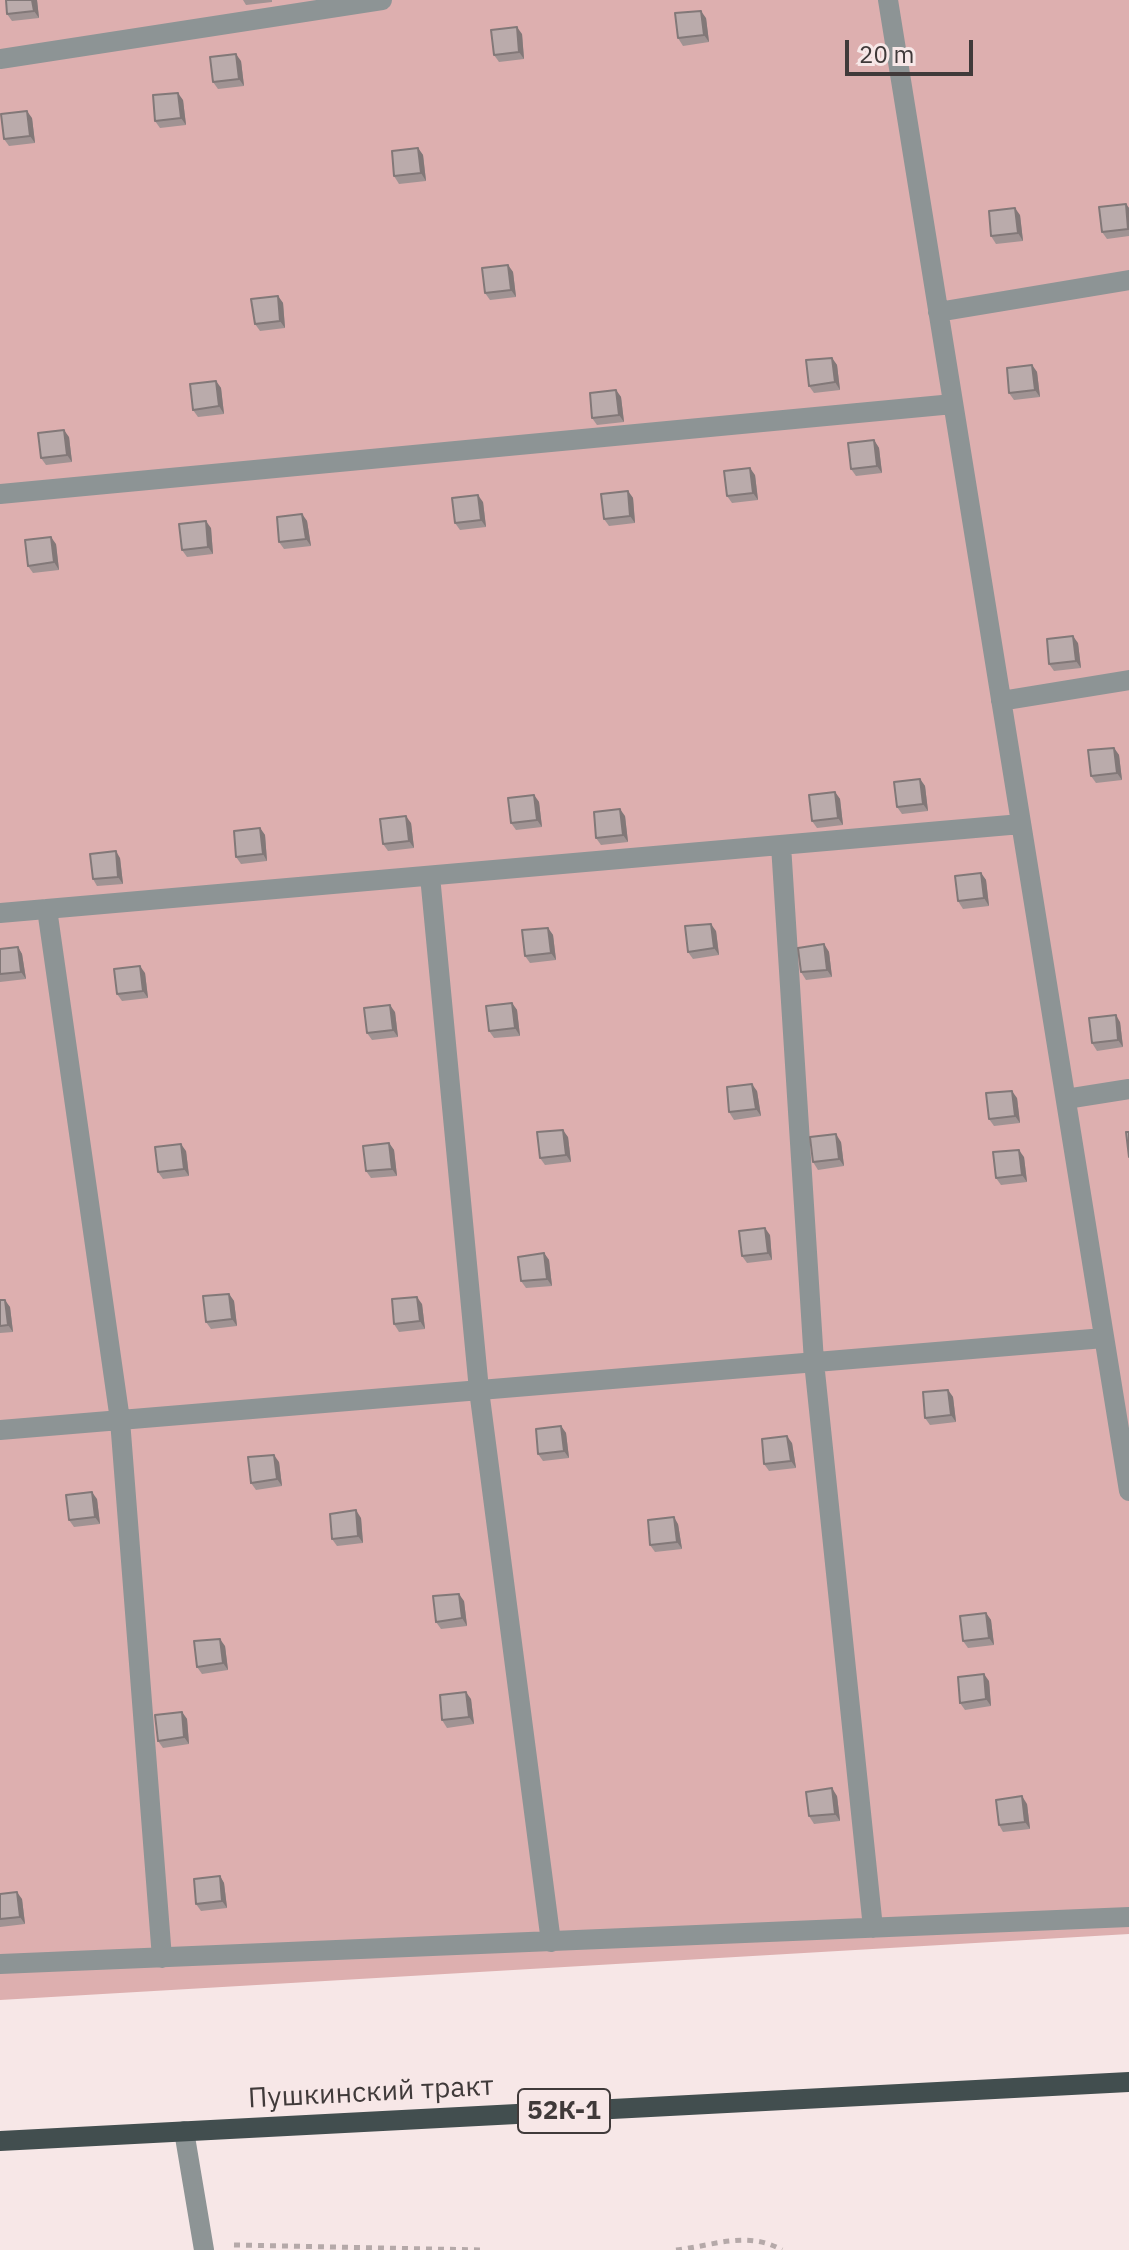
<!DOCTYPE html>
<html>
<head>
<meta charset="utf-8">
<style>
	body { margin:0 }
	#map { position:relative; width:1129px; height:2250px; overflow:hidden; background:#f7e7e7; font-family:"IBM Plex Sans",sans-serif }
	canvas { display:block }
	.scale { position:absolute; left:845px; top:40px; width:128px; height:36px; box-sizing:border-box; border:4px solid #403a3a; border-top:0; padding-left:10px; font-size:24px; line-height:28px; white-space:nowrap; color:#403a3a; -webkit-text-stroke:6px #f7e7e7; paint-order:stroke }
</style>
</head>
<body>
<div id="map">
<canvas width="1129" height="2250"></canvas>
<div class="scale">20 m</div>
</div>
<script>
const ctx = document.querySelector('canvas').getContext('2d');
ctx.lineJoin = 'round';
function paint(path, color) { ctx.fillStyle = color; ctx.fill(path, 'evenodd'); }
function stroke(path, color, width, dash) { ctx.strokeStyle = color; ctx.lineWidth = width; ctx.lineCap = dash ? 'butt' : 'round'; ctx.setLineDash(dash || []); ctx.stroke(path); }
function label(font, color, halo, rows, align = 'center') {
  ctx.font = font + ' "IBM Plex Sans",sans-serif'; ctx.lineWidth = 7; ctx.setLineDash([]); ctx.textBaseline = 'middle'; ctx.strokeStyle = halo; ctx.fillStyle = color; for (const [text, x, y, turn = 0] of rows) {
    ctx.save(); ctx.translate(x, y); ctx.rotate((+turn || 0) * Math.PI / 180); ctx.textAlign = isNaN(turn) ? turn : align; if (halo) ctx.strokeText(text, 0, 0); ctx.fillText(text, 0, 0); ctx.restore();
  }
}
const green = new Path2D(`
	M0,0H1129V1934L0,2000Z`);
const path = new Path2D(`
	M234,2245L481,2250
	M676,2250C713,2246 747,2230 782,2250`);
const minor = new Path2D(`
	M888,0L1129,1491
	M0,59L382,0
	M938,312L1129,280
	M0,494L953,404
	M1001,701L1129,680
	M781,845L814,1362L873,1928
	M430,876L479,1390L551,1942
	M47,909L120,1420L162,1958
	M0,913L1021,824
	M1066,1099L1129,1089
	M0,1430L1104,1338
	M0,1964L1129,1917
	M184,2131L204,2250`);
const major = new Path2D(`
	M0,2141L1129,2082`);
const wall = new Path2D(`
	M6,0H37L39,18L12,21L7,14Z
	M243,0H272V2L246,5Z
	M706,18L709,42L683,46L678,38Z
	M522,34L524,59L499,62L494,55Z
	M241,61L244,86L218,89L213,82Z
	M183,100L186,125L160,128L155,121Z
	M32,118L35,143L9,146L4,139Z
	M418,148L423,155L426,181L399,184L394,176Z
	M1126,204L1129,208V236L1107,239L1102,232Z
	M1020,215L1023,241L996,244L991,236Z
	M508,265L513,272L516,297L490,300L485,293Z
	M278,296L283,303L285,328L260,331L255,324Z
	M832,358L837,365L840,390L814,393L809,386Z
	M1032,365L1037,372L1040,397L1014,400L1009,393Z
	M216,381L221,388L224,414L198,417L193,410Z
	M616,390L621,397L624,422L597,425L592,418Z
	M69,437L72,462L46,465L41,458Z
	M874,440L879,448L882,473L856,476L851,469Z
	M755,475L758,500L732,503L727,496Z
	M628,491L633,498L635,523L609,526L604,519Z
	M483,502L486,527L460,530L455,523Z
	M302,514L307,521L311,546L284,549L279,542Z
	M211,528L213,554L187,557L182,550Z
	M56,544L59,570L33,573L28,566Z
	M1078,643L1081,668L1054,671L1049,664Z
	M1114,748L1119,755L1122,780L1096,783L1091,776Z
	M920,779L925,786L928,811L902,814L897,807Z
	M835,792L840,799L843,825L817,828L812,821Z
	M534,795L539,802L542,827L516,830L511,823Z
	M625,816L628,842L601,845L596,838Z
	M411,823L414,848L388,851L383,844Z
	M260,828L265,835L267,861L241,864L236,857Z
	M120,858L123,884L97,886L93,879Z
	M981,873L986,880L989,906L963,909L958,901Z
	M548,928L553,935L556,960L530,963L525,956Z
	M716,931L719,955L693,959L688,952Z
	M824,944L829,952L832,977L806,980L801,972Z
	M18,947L22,954L26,979L0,982V949Z
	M145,973L148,998L122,1001L117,994Z
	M512,1003L517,1010L520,1036L494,1038L489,1031Z
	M395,1012L398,1037L372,1040L367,1033Z
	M1120,1022L1123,1047L1097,1051L1092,1043Z
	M757,1091L761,1116L734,1120L729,1112Z
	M1017,1098L1020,1123L994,1126L989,1119Z
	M568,1137L571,1162L545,1165L540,1158Z
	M841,1142L844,1166L818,1170L813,1162Z
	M389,1143L394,1150L397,1176L371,1178L366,1171Z
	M186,1151L189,1176L163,1179L158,1172Z
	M1024,1157L1027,1182L1001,1185L996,1178Z
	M770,1235L772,1260L747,1263L742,1256Z
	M544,1253L549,1260L552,1286L526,1288L521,1281Z
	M229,1294L234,1301L237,1326L211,1329L206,1322Z
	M0,1300L10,1307L13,1332L0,1333Z
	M422,1304L425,1329L399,1332L394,1324Z
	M948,1390L953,1397L956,1422L930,1425L925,1418Z
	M561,1426L566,1433L569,1458L543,1461L538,1454Z
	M792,1443L796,1468L769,1471L764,1464Z
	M279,1462L282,1486L256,1490L251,1483Z
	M97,1499L100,1524L74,1527L69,1520Z
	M361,1518L363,1543L337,1546L332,1539Z
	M678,1524L682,1549L655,1552L650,1545Z
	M464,1601L467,1626L441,1629L436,1622Z
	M986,1613L991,1620L994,1645L968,1648L963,1641Z
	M225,1646L228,1670L202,1674L197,1667Z
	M989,1681L991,1706L965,1710L960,1703Z
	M471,1699L474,1724L447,1728L442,1720Z
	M182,1712L187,1719L189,1744L163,1748L158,1741Z
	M837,1796L840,1821L814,1824L809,1816Z
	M1027,1804L1030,1829L1003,1832L999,1825Z
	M220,1876L224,1883L227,1908L201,1911L196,1904Z
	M0,1894L22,1899L25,1924L0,1927Z`);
const shadedWall = new Path2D(`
	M32,0H37L39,18L34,11Z
	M701,11L706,18L709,42L704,35Z
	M517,27L522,34L524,59L519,52Z
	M236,54L241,61L244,86L239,79Z
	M178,93L183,100L186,125L181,118Z
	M27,111L32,118L35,143L30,136Z
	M418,148L423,155L426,181L421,173Z
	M1126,204L1129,208V230L1128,229Z
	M1015,208L1020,215L1023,241L1018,233Z
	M508,265L513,272L516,297L511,290Z
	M278,296L283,303L285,328L280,321Z
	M832,358L837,365L840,390L835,382Z
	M1032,365L1037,372L1040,397L1035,390Z
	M216,381L221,388L224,414L219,406Z
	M616,390L621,397L624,422L619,415Z
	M64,430L69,437L72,462L67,455Z
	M874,440L879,448L882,473L877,466Z
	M750,468L755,475L758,500L753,493Z
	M628,491L633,498L635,523L630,516Z
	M478,495L483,502L486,527L481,520Z
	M302,514L307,521L311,546L306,539Z
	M206,521L211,528L213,554L208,547Z
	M51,537L56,544L59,570L54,562Z
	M1073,636L1078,643L1081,668L1076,661Z
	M1114,748L1119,755L1122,780L1117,773Z
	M920,779L925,786L928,811L923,804Z
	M835,792L840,799L843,825L838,818Z
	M534,795L539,802L542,827L537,820Z
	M620,809L625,816L628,842L623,835Z
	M406,816L411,823L414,848L409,841Z
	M260,828L265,835L267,861L263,854Z
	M116,851L120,858L123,884L118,877Z
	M981,873L986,880L989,906L984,898Z
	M711,924L716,931L719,955L714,948Z
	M548,928L553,935L556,960L551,953Z
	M824,944L829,952L832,977L827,970Z
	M18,947L22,954L26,979L21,972Z
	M140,966L145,973L148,998L143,991Z
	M512,1003L517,1010L520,1036L515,1028Z
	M390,1005L395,1012L398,1037L393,1030Z
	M1116,1015L1120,1022L1123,1047L1118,1040Z
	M752,1084L757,1091L761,1116L756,1109Z
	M1012,1091L1017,1098L1020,1123L1015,1116Z
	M563,1130L568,1137L571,1162L566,1155Z
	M836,1134L841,1142L844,1166L839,1159Z
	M389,1143L394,1150L397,1176L392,1169Z
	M181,1144L186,1151L189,1176L184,1169Z
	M1019,1150L1024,1157L1027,1182L1022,1175Z
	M765,1228L770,1235L772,1260L768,1253Z
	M544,1253L549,1260L552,1286L547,1279Z
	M229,1294L234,1301L237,1326L232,1319Z
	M417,1297L422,1304L425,1329L420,1321Z
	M5,1300L10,1307L13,1332L8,1325Z
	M948,1390L953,1397L956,1422L951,1415Z
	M561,1426L566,1433L569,1458L564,1451Z
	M787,1436L792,1443L796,1468L791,1461Z
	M274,1455L279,1462L282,1486L277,1479Z
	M92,1492L97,1499L100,1524L95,1517Z
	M356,1510L361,1518L363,1543L358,1536Z
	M674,1517L678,1524L682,1549L677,1542Z
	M459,1594L464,1601L467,1626L462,1618Z
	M986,1613L991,1620L994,1645L989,1638Z
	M220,1639L225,1646L228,1670L223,1663Z
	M984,1674L989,1681L991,1706L986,1699Z
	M466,1692L471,1699L474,1724L469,1717Z
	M182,1712L187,1719L189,1744L184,1737Z
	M832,1788L837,1796L840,1821L835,1814Z
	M1022,1796L1027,1804L1030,1829L1025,1822Z
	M220,1876L224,1883L227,1908L222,1901Z
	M17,1892L22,1899L25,1924L20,1917Z`);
const building = new Path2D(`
	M6,0H32L34,11L7,14Z
	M701,11L704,35L678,38L675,13Z
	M517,27L519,52L494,55L491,30Z
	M236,54L239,79L213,82L210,57Z
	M178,93L181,118L155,121L153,95Z
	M27,111L30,136L4,139L1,114Z
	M418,148L421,173L394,176L392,151Z
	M1126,204L1128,229L1102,232L1099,207Z
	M1015,208L1018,233L991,236L989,211Z
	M508,265L511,290L485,293L482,268Z
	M278,296L280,321L255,324L251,299Z
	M832,358L835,382L809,386L806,360Z
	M1032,365L1035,390L1009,393L1007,368Z
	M216,381L219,406L193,410L190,384Z
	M616,390L619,415L592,418L590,393Z
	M64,430L67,455L41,458L38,433Z
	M874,440L877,466L851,469L848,443Z
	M750,468L753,493L727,496L724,471Z
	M628,491L630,516L604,519L601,494Z
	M478,495L481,520L455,523L452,498Z
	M302,514L306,539L279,542L277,517Z
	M206,521L208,547L182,550L179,524Z
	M51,537L54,562L28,566L25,540Z
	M1073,636L1076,661L1049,664L1047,639Z
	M1114,748L1117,773L1091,776L1088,750Z
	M920,779L923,804L897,807L894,782Z
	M835,792L838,818L812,821L809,795Z
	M534,795L537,820L511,823L508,798Z
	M620,809L623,835L596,838L594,812Z
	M406,816L409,841L383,844L380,819Z
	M260,828L263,854L236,857L234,831Z
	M116,851L118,877L93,879L90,854Z
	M981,873L984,898L958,901L955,876Z
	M711,924L714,948L688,952L685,926Z
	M548,928L551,953L525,956L522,930Z
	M824,944L827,970L801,972L798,948Z
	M18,947L21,972L0,974V949Z
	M140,966L143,991L117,994L114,969Z
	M512,1003L515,1028L489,1031L486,1006Z
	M390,1005L393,1030L367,1033L364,1008Z
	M1116,1015L1118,1040L1092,1043L1089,1018Z
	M752,1084L756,1109L729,1112L727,1087Z
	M1012,1091L1015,1116L989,1119L986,1093Z
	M563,1130L566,1155L540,1158L537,1132Z
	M1126,1132H1129V1157Z
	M836,1134L839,1159L813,1162L810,1137Z
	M389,1143L392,1169L366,1171L363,1146Z
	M181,1144L184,1169L158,1172L155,1147Z
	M1019,1150L1022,1175L996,1178L993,1152Z
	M765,1228L768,1253L742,1256L739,1231Z
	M544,1253L547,1279L521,1281L518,1257Z
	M229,1294L232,1319L206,1322L203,1296Z
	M417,1297L420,1321L394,1324L392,1299Z
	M0,1300H5L8,1325L0,1326Z
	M948,1390L951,1415L925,1418L923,1392Z
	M561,1426L564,1451L538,1454L536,1429Z
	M787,1436L791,1461L764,1464L762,1439Z
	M274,1455L277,1479L251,1483L248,1457Z
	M92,1492L95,1517L69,1520L66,1495Z
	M356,1510L358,1536L332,1539L330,1514Z
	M674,1517L677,1542L650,1545L648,1520Z
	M459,1594L462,1618L436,1622L433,1596Z
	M986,1613L989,1638L963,1641L960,1616Z
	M220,1639L223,1663L197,1667L194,1641Z
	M984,1674L986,1699L960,1703L958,1677Z
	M466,1692L469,1717L442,1720L440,1695Z
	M182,1712L184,1737L158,1741L155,1715Z
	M832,1788L835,1814L809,1816L806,1792Z
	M1022,1796L1025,1822L999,1825L996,1800Z
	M220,1876L222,1901L196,1904L194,1879Z
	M17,1892L20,1917L0,1919V1894Z`);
const shields = [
	[564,2111,92]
];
const shieldNames = [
	["52К-1",564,2111]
];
const streetNames = [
	["Пушкинский тракт",371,2093,-3]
];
paint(green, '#ddafaf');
stroke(path, '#b5a9a9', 5, [6, 6]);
stroke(minor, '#8d9495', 20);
stroke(major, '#424e4f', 20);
paint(wall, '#a09393');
paint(shadedWall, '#827878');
paint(building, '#baabab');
stroke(building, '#827878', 2);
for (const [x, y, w] of shields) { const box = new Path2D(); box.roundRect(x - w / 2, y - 22, w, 44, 6); ctx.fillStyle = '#f7e7e7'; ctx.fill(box); stroke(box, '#403a3a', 2); }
label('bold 26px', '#403a3a', null, shieldNames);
label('28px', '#403a3a', '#f7e7e7', streetNames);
</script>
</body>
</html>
